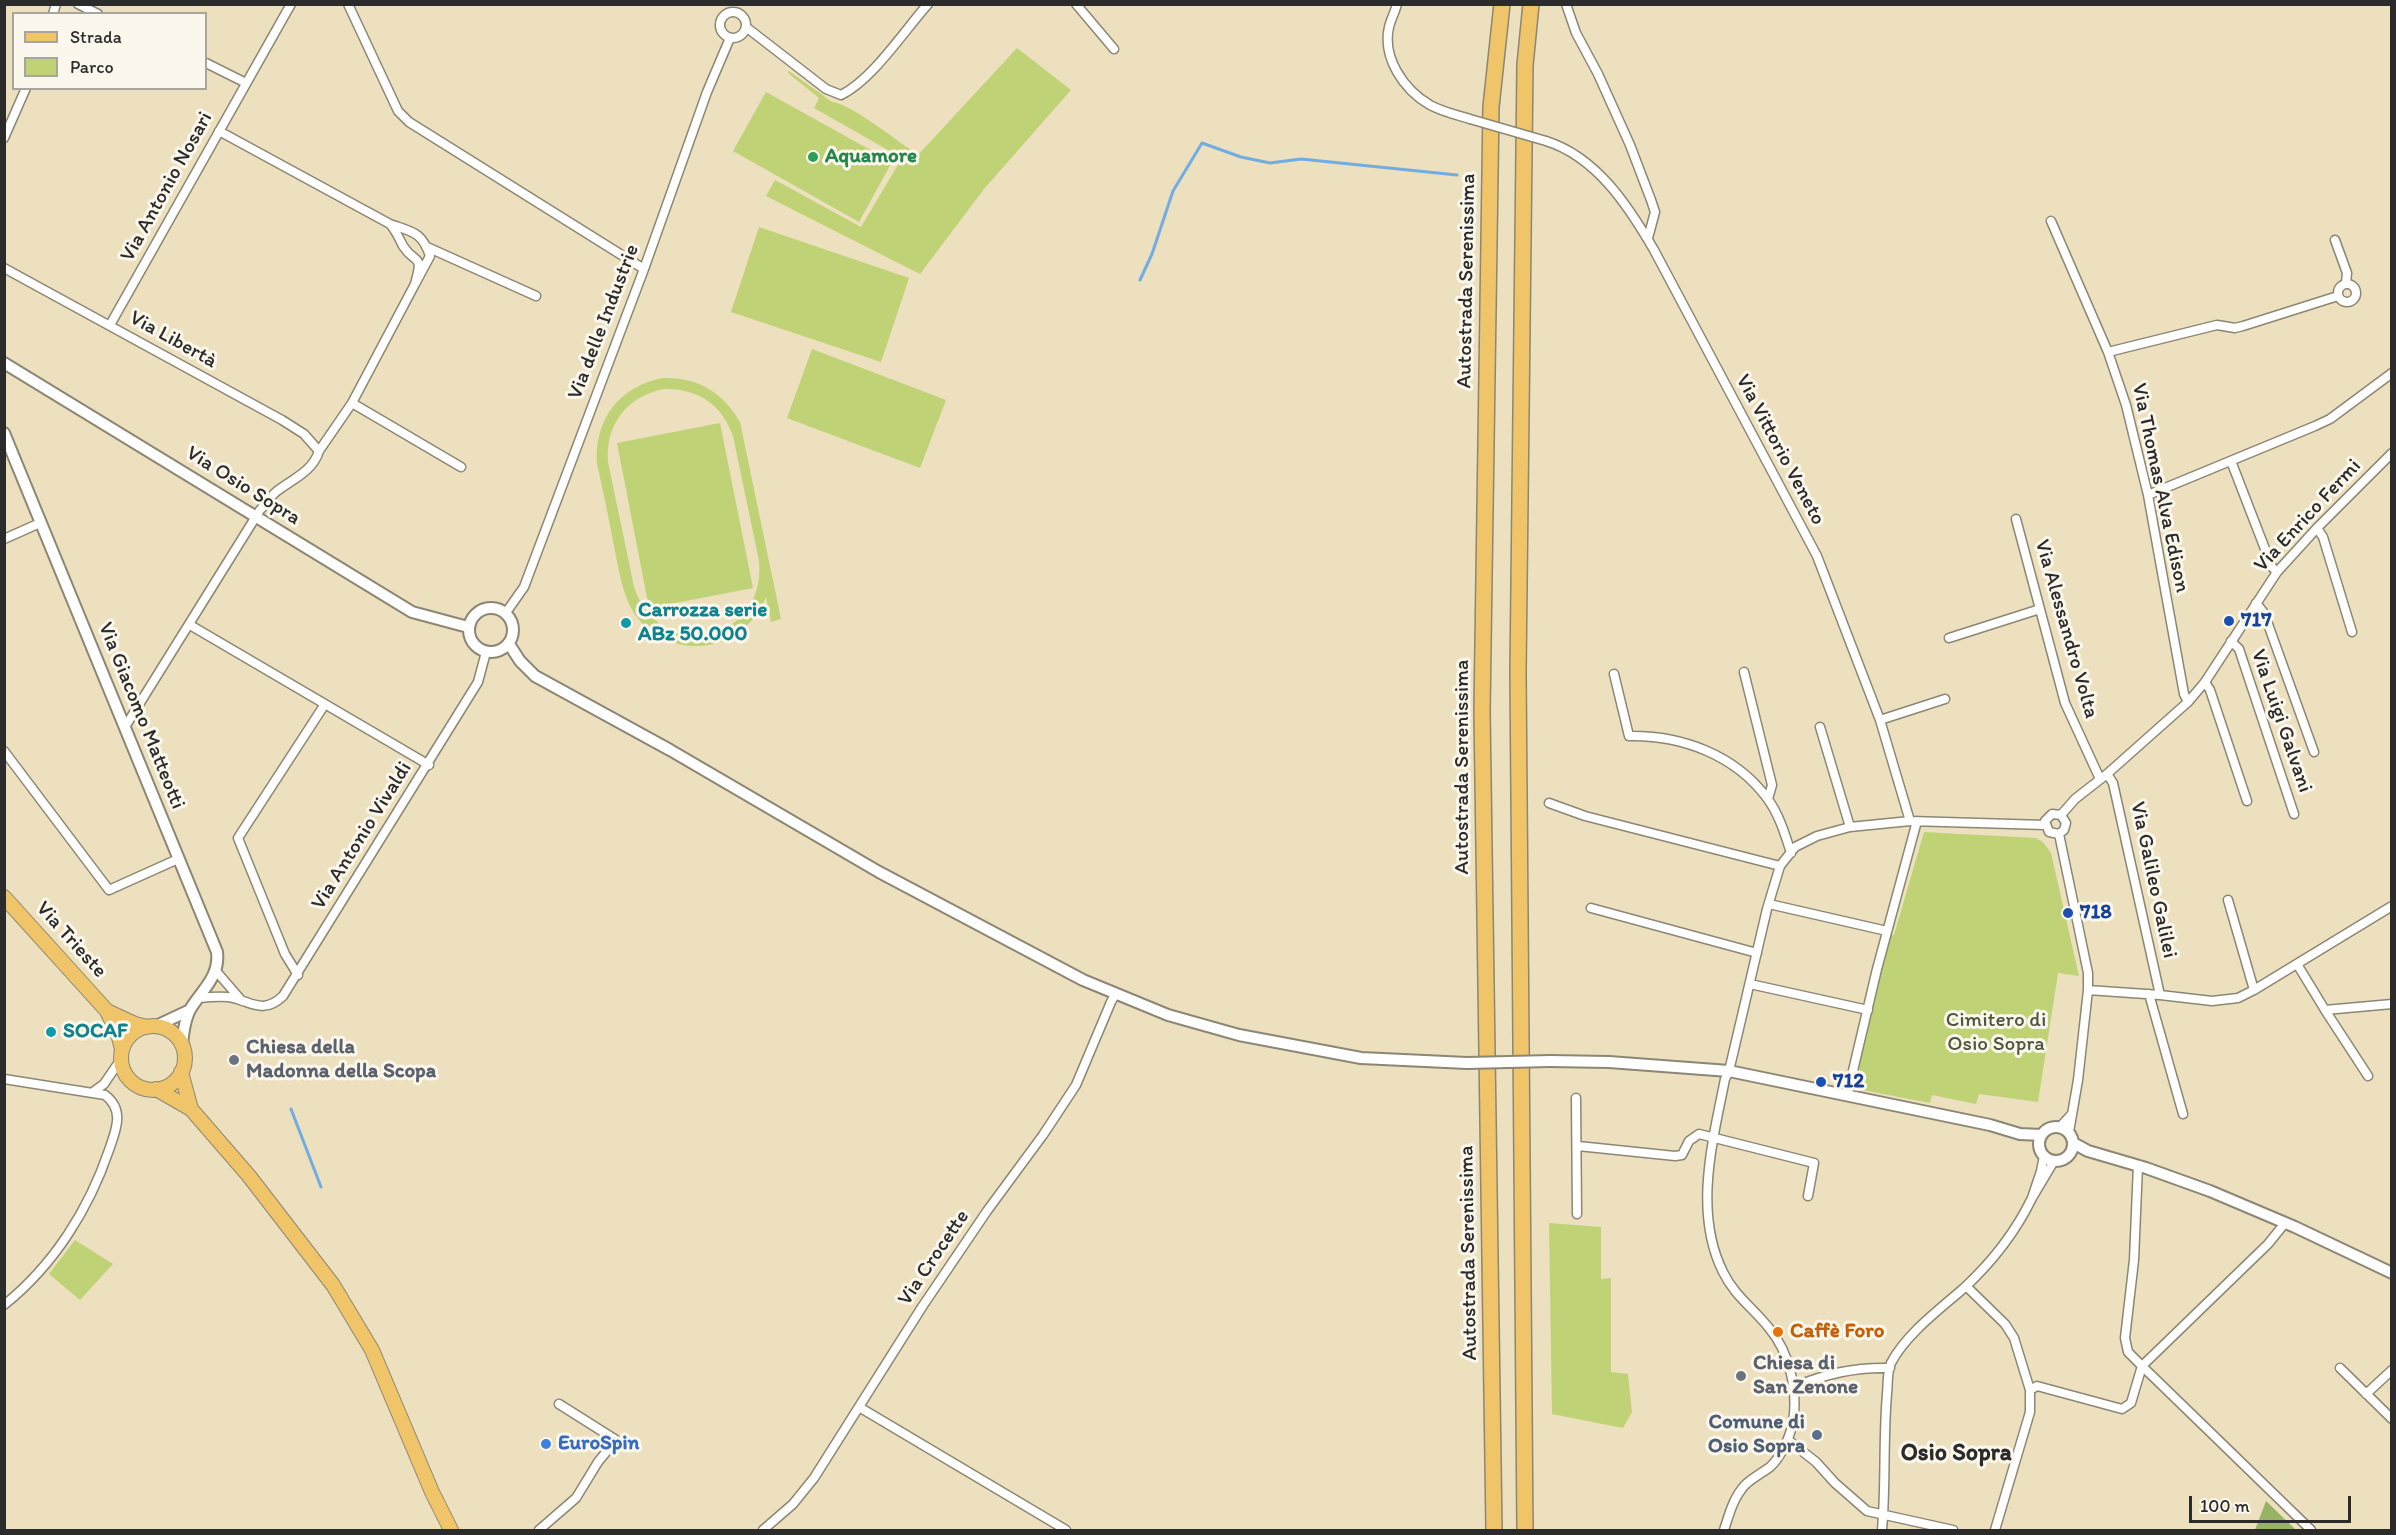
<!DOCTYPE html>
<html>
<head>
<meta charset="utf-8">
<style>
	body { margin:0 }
	#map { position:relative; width:2396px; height:1535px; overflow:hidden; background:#ece0be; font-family:Itim,sans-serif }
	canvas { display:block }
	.frame { position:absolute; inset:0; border:6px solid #2b2b2b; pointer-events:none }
	.legend { position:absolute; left:12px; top:12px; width:195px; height:78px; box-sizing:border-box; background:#fbf7ec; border:2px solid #a8a59f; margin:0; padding:8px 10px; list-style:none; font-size:18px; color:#2b2b2b }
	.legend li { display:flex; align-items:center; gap:12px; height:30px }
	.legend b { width:30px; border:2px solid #a8a59f }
	.scale { position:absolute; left:2189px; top:1496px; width:162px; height:27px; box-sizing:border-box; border:3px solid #2b2b2b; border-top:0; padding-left:8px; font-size:18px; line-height:21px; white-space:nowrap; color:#2b2b2b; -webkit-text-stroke:4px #fbf7ec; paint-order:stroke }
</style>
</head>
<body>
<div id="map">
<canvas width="2396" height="1535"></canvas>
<div class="frame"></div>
<ul class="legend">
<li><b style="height:8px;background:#f0c469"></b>Strada</li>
<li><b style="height:16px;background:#bfd275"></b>Parco</li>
</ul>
<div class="scale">100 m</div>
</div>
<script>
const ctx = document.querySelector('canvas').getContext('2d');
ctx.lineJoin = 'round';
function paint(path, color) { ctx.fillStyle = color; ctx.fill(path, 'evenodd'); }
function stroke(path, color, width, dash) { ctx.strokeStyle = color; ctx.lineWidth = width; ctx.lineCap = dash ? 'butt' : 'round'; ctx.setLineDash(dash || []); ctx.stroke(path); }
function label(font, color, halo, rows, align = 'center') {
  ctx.font = font + ' Itim,sans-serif'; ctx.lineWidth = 6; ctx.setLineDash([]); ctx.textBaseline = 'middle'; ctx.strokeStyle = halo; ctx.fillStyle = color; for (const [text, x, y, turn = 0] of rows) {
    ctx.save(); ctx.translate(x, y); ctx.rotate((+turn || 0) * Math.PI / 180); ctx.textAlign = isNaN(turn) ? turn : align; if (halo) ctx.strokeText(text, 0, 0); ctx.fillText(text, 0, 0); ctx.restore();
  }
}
const green = new Path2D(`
	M1017,48L1071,90L984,189L920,274L766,196L775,180L861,227L902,158L814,108L819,98L788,73L789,71L832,102C852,104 898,142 918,155Z
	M766,92L892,162L859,222L733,151Z
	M759,227L909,278L881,362L731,312Z
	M812,349L946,400L920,468L787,418Z
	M663,378C697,377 723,392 740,422L781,619L771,622L766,597C756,622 735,641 709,645C675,651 639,632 627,599C620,581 617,560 613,541C608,515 603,490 597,464C594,420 619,386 663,378ZM664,389C697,388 722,404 733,436L759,561C767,642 660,665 634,587L608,462C605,425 627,396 664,389Z
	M720,423L753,588L649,608L617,443Z
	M1924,832L2036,838L2043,842L2051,853L2079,976L2058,973L2038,1102L1979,1094L1976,1104L1932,1095L1930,1103L1852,1088L1890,935H1894Z
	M1549,1223L1601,1227V1279L1611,1278V1372L1628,1374L1632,1412L1623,1428L1552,1414Z
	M75,1240L113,1264L80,1300L49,1274Z`);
const forest = new Path2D(`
	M2266,1501L2296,1530H2255Z`);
const stream = new Path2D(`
	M1140,280L1152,254L1173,191L1202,143L1241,157L1270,163L1301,159L1457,175
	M291,1109L321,1187`);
const minor = new Path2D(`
	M78,4L98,14
	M348,4L398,111L409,122L644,269
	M1076,4L1114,49
	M1397,4C1395,12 1391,19 1389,27C1382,58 1404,90 1430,105C1443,112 1457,115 1470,119
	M1566,4L1576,33L1598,74L1630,145L1651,200L1655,212L1648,238
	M720 25a13 13 0 1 1 26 0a13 13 0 1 1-26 0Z
	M53,14L56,4
	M746,27L826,89L841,95C873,79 904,31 928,4
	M206,63L246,83
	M219,131L390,224C413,232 422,232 430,256L415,284C424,252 416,266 403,246C399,238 396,231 390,224
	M4,138L26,88
	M1546,141C1597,157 1629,207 1654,250L1817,556L1880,720L1910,821
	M2051,221L2108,352L2126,405L2148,495L2184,694L2188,702
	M2335,240L2347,273L2346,283
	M427,247L536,296
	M4,268L282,420L304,434L319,451
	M2338 293a9 9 0 1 1 18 0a9 9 0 1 1-18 0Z
	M110,325L291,4
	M2108,352L2217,325L2235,328L2243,326L2338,296
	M352,403L461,467
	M2231,461L2272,567L2277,572
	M2148,495L2315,426L2330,419L2392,373
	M2016,519L2065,703L2100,779
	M2317,528L2323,537L2352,632
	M4,539L40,523
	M2256,603L2264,613L2314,752
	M505,614L524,587L644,269L707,92L730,38
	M190,625L429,765
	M1949,638L2040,609
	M2231,641L2239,649L2294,814
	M1744,672L1772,785L1768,799
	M1614,674L1629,736C1682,735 1735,755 1767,798C1779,814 1785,834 1791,853
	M2205,682L2210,690L2247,801
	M1880,720L1945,699
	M125,727L260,510C266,504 271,496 277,491C293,479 313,471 319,451L352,403L415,284
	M1820,727L1850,827
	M4,751L109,890L178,859
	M2107,774L2113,783L2160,995
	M1549,803L1585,816L1780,866
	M2061,815L2075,799L2107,774L2188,702L2205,682L2277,572L2317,528L2392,453
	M2059,834L2088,973V990L2078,1080L2069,1132
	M2059,834L2049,832L2045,821L2052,814L2061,815
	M2059,834L2064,830L2066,823L2061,815
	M2228,900L2254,990
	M1769,904L1887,931
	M1591,908L1757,953
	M2297,964L2325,1010L2392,1004
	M216,971L242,1001
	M298,975L285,954L238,838L325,704
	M1750,984L1868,1010
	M2088,990L2160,995L2212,1001L2238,998L2254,990L2392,906
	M2149,994L2183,1114
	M199,998C208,997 218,996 228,997C250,1000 262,1016 283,996L478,682L486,652
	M2325,1010L2368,1076
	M4,1079L105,1095C125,1110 116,1130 109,1150C89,1209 54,1265 4,1305
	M93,1092L104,1084L121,1059
	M1847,1096L1877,969L1917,821
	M1576,1098L1577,1214
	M2060,1127L2071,1115
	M1578,1146L1675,1156L1682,1155L1689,1141L1699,1134L1814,1163L1808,1196
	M2044,1156L2041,1171L2032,1198L2054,1161
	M2138,1165L2134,1260L2125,1338L2128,1352L2142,1366L2268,1244L2285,1223
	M1966,1286L2005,1324L2014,1338L2030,1390V1412L1995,1530
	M2340,1368L2392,1419
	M1793,1387C1827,1374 1853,1367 1890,1368
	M2030,1390L2037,1386L2122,1409L2131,1403L2142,1366L2311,1530
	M2366,1394L2392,1370
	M859,1407L1066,1530
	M1788,1440L1816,1462L1835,1483L1867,1511L1953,1530
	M539,1530L576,1498L598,1462L616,1440L559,1404
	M763,1530L793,1504L814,1478L922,1307L987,1211L1043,1135L1076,1085L1111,1002L1116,993
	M1724,1530C1729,1515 1733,1498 1745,1485C1752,1478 1762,1473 1770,1467C1781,1457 1790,1437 1793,1422C1798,1391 1790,1353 1769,1328C1753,1308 1734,1295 1723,1272C1693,1212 1713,1140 1725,1079L1729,1071L1767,909L1780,866L1795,847L1817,836L1850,827L1910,821L2045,825
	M1882,1530C1886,1485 1883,1440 1887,1394C1888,1385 1887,1371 1891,1363C1906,1334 1940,1309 1964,1288C1991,1263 2016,1231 2032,1198`);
const tertiary = new Path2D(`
	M4,363L412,612L468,627
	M4,433L217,952C220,976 203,989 191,1008C185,1018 183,1034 182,1045
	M469 630a22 22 0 1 1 44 0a22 22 0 1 1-44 0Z
	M509,644L520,661L535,676L670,750L879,872L1083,980L1168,1015L1239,1035L1361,1058L1467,1063
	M156,1026L190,1010
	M1550,1061L1609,1062L1729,1071L1990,1125L2020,1134L2041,1135
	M2039 1144a17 17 0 1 1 34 0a17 17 0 1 1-34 0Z
	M2073,1143L2088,1151L2146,1168L2210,1191L2295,1227L2392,1273`);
const primary = new Path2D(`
	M4,897L107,1011L118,1034L122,1049
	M107,1011L135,1024L147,1027
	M121 1058a32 32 0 1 1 64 0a32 32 0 1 1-64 0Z
	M181,1072L191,1109
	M156,1089L191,1109L249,1176L333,1285L372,1350L432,1492L451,1530`);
const motorway = new Path2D(`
	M1494,1530L1482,711L1491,107L1502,4
	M1525,1530L1518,672L1525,65L1531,4`);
const minorBridge = new Path2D(`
	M1470,119L1546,141`);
const tertiaryBridge = new Path2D(`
	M1467,1063L1550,1061`);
const markers = [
	[813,157,6,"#2e9e5b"],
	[2229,621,6,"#1a4fb4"],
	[626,623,6,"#0f9aa8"],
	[2068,913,6,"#1a4fb4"],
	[51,1032,6,"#0f9aa8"],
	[234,1060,6,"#6b7280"],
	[1821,1082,6,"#1a4fb4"],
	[1778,1332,6,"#e8710a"],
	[1741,1376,6,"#6b7280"],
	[1817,1435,6,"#5c6f8a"],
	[546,1444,6,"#3f7fe0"]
];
const leisureNames = [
	["Aquamore",825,157]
];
const streetNames = [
	["Via Antonio Nosari",167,187,-61],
	["Autostrada Serenissima",1467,281,-89],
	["Via delle Industrie",604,322,-69],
	["Via Libertà",173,340,29],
	["Via Vittorio Veneto",1780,450,62],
	["Via Osio Sopra",243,486,32],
	["Via Thomas Alva Edison",2160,488,78],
	["Via Enrico Fermi",2308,516,-47],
	["Via Alessandro Volta",2066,629,74],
	["Via Giacomo Matteotti",141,716,68],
	["Via Luigi Galvani",2281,721,71],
	["Autostrada Serenissima",1463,767,-90],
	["Via Antonio Vivaldi",362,836,-58],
	["Via Galileo Galilei",2153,880,78],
	["Via Trieste",71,940,48],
	["Autostrada Serenissima",1469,1253,-91],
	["Via Crocette",934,1258,-56]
];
const cultureNames = [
	["Carrozza serie",638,611],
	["ABz 50.000",638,635],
	["SOCAF",63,1032]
];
const transitNames = [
	["717",2241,621],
	["718",2080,913],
	["712",1833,1082]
];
const parkNames = [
	["Cimitero di",1996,1021],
	["Osio Sopra",1996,1045]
];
const worshipNames = [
	["Chiesa della",246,1048],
	["Madonna della Scopa",246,1072],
	["Chiesa di",1753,1364],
	["San Zenone",1753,1388]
];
const foodNames = [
	["Caffè Foro",1790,1332]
];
const serviceNames = [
	["Comune di",1805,1423],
	["Osio Sopra",1805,1447]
];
const shopNames = [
	["EuroSpin",558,1444]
];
const quarterNames = [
	["Osio Sopra",1956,1454]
];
paint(green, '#bfd275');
paint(forest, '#97b466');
stroke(stream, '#71ade2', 3);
stroke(minor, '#8c8674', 11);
stroke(tertiary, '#8c8674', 14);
stroke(primary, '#8c8674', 16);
stroke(motorway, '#8c8674', 18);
stroke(minor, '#fff', 8);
stroke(tertiary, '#fff', 10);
stroke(primary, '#f0c469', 14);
stroke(motorway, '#f0c469', 15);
stroke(minorBridge, '#8c8674', 11, []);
stroke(tertiaryBridge, '#8c8674', 14, []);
stroke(minorBridge, '#fff', 8);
stroke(tertiaryBridge, '#fff', 10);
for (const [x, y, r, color] of markers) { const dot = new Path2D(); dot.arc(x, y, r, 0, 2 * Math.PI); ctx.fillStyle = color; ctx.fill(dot); stroke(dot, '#fbf7ec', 2); }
label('bold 21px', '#27864d', '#fbf7ec', leisureNames, 'left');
label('21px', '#2b2b2b', '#fbf7ec', streetNames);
label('bold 21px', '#0d838f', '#fbf7ec', cultureNames, 'left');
label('bold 21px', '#164399', '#fbf7ec', transitNames, 'left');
label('21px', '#50553e', '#fbf7ec', parkNames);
label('bold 21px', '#5b616d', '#fbf7ec', worshipNames, 'left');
label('bold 21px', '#c56008', '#fbf7ec', foodNames, 'left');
label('bold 21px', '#4e5e75', '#fbf7ec', serviceNames, 'right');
label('bold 21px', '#366cbe', '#fbf7ec', shopNames, 'left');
label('bold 24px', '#2b2b2b', '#fbf7ec', quarterNames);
</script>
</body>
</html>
